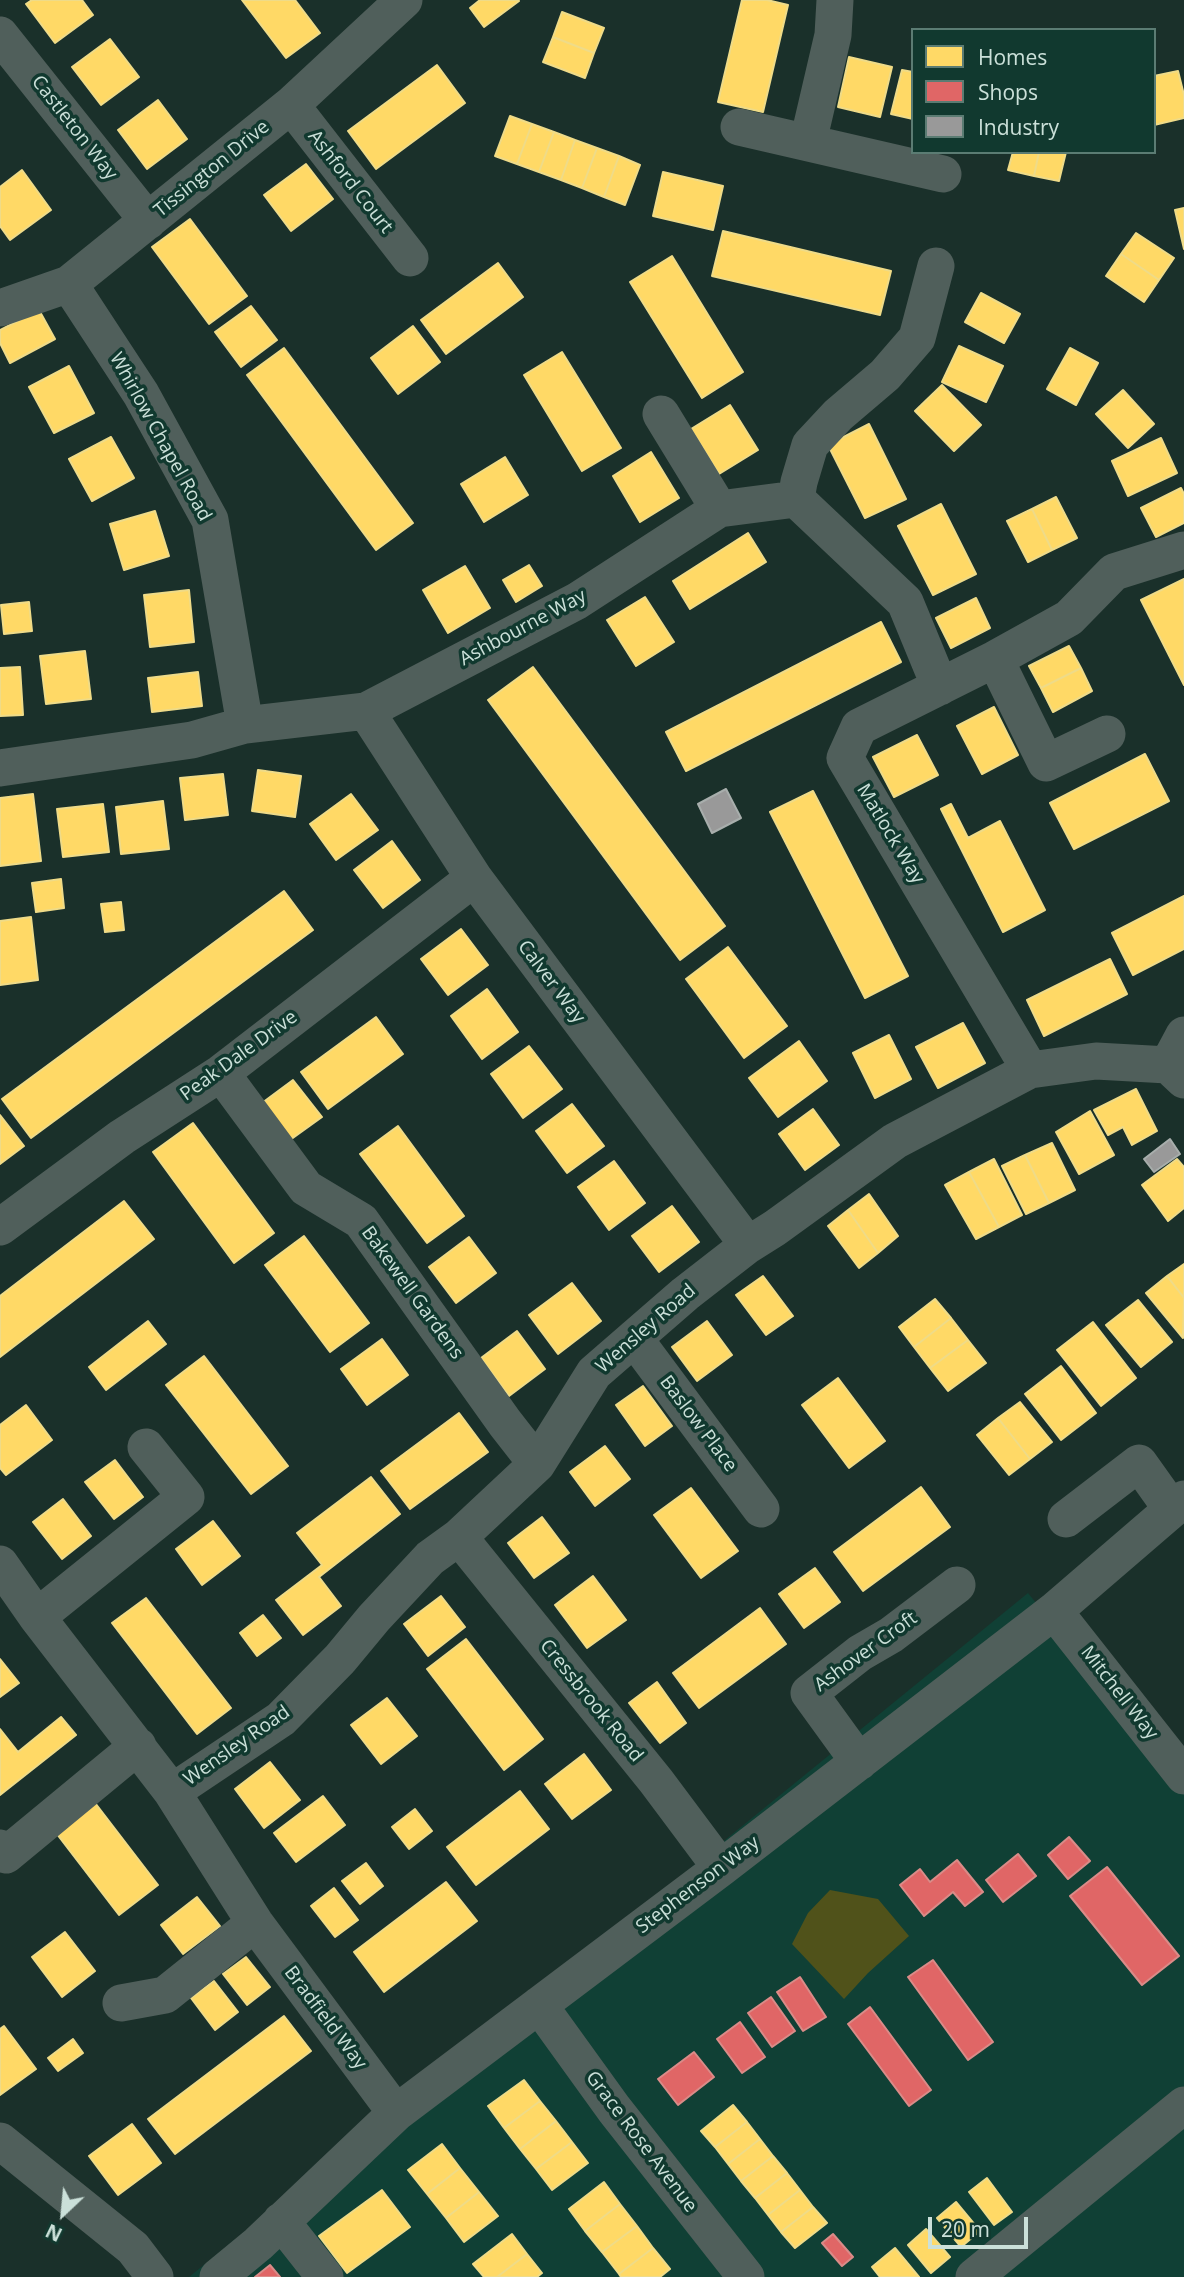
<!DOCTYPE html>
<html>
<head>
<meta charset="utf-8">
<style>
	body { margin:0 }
	#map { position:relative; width:1184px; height:2277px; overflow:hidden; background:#1a302a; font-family:"Open Sans",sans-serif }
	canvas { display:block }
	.legend { position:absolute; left:911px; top:28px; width:245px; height:126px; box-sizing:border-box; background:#11392f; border:2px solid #5b7c73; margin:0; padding:9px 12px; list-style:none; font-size:21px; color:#cbe0d9 }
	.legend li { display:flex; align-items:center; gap:14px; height:35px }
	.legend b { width:35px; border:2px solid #5b7c73 }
	.north { position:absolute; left:28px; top:2179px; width:70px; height:70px; -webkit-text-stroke:5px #11392f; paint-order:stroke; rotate:206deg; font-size:19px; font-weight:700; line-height:28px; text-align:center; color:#cbe0d9 }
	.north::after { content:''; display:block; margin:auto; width:24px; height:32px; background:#cbe0d9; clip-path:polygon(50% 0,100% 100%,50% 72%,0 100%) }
	.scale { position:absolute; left:928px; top:2217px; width:100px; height:32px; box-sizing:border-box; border:4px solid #cbe0d9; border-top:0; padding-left:9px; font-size:21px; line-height:24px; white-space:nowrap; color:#cbe0d9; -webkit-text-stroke:5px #11392f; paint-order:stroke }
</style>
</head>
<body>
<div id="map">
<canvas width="1184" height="2277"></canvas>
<ul class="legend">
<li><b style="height:19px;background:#ffd966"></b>Homes</li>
<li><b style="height:19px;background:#e06666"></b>Shops</li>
<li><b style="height:19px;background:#999"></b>Industry</li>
</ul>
<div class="north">N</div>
<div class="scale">20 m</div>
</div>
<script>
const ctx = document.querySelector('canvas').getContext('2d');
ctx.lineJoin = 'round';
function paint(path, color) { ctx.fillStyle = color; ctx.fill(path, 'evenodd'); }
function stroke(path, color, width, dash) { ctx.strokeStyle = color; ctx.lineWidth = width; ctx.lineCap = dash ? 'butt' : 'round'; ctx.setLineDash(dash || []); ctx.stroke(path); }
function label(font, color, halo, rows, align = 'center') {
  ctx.font = font + ' "Open Sans",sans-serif'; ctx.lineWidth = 7; ctx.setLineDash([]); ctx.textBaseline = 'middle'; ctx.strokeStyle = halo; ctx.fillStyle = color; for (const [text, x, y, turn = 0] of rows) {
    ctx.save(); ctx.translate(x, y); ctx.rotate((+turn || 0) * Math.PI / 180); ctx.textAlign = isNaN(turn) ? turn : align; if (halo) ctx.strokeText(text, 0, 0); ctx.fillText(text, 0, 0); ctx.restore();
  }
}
const built = new Path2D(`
	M1028,1593L1184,1785V2277H189Z`);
const green = new Path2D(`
	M830,1890L878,1899L909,1936L868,1973L844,1999L792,1944L808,1913Z`);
const homes = new Path2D(`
	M32,0H82L93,15L55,43L26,4Z
	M242,0H295L320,33L286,58Z
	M480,0H518L519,1L484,27L470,8Z
	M742,0H767L788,5L763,112L718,102Z
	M562,12L604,28L594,53L553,37Z
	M553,37L594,53L585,78L543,62Z
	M110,39L139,77L101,105L72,67Z
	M849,57L892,67L880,117L838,107Z
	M437,65L465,103L376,169L348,131Z
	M902,70L913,72V119L891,114Z
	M1178,71L1184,95V118L1154,125V76Z
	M158,100L187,139L147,169L118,130Z
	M510,116L532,124L517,164L495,156Z
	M532,124L554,132L539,172L517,164Z
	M554,132L575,140L561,180L539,172Z
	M575,140L597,148L582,188L561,180Z
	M597,148L619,156L604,197L582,188Z
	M1013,152H1039L1034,176L1008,170Z
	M1039,152H1066L1059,181L1034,176Z
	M619,156L640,165L625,205L604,197Z
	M306,164L333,199L291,231L264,195Z
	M22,170L51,210L10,240L0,226V187Z
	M663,172L723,186L713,230L653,216Z
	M1184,208V249L1175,210Z
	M190,219L247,296L209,324L152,247Z
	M723,231L891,271L880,315L712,276Z
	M1136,233L1174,258L1159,280L1121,254Z
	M1121,254L1159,280L1144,302L1106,276Z
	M672,256L743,372L702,398L630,282Z
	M498,263L523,297L446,354L421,320Z
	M981,293L1020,314L1004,343L965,322Z
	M251,306L277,340L241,367L215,332Z
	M39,310L55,339L10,363L0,343V330Z
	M413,326L440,362L398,394L371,358Z
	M959,346L1003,366L986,402L942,382Z
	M284,348L413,523L376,550L247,375Z
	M1070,348L1098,363L1076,405L1047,389Z
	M562,352L621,448L582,471L524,375Z
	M69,366L94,413L54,433L29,387Z
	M942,385L981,425L954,451L915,411Z
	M1123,390L1154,424L1128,448L1096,414Z
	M730,405L758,450L719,474L691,429Z
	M869,424L906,499L865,518L828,445Z
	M111,437L134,478L92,501L69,459Z
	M1161,438L1177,473L1128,496L1112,461Z
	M651,452L679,498L640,522L613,476Z
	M505,457L528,495L484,522L461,484Z
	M1181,488L1184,494V523L1156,537L1141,508Z
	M1056,497L1077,538L1052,550L1032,509Z
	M941,504L976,574L933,595L898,526Z
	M1032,509L1052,550L1028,562L1007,521Z
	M155,511L169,556L124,570L110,524Z
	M748,533L766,562L690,609L673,581Z
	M529,565L542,586L516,602L503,580Z
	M465,566L490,608L448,633L423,590Z
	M1184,579V685L1141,600Z
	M189,590L194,642L150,647L144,595Z
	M645,597L674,642L636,666L607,620Z
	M976,598L990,628L951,648L936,618Z
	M29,602L32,631L4,634L1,605Z
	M881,622L901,662L686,771L666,732Z
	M1069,646L1081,668L1041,688L1029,666Z
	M85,651L91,699L46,704L40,656Z
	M20,667L23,715L0,716V668Z
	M533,667L725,926L680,960L488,700Z
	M1081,668L1092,691L1053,712L1041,688Z
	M198,672L202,706L152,712L148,678Z
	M994,707L1018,755L982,774L957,726Z
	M917,735L938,775L894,797L873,757Z
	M1145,754L1169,801L1074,849L1050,803Z
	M258,770L301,776L295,817L252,811Z
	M223,774L228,815L185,820L180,778Z
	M813,791L908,976L865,998L770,812Z
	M33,794L41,861L0,866V798Z
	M351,794L378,830L336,860L310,824Z
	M163,801L169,849L121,854L116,807Z
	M103,804L109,852L63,857L57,809Z
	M951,804L968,838L1000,821L1045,910L1003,932L941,809Z
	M392,841L420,880L383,908L354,870Z
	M61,879L64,908L36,912L32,883Z
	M284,891L313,930L31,1138L2,1099Z
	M1184,896V949L1133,975L1112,933Z
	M121,902L124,930L105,932L101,904Z
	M31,917L38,980L0,985V921Z
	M461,929L488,965L448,995L421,959Z
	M728,947L787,1026L744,1058L686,979Z
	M1110,959L1127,994L1044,1036L1027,1000Z
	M487,989L518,1032L482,1059L451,1016Z
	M376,1017L403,1054L328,1109L301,1072Z
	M963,1023L985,1063L938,1088L916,1047Z
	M889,1035L911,1079L875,1098L853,1053Z
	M799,1041L827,1081L778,1117L749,1078Z
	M529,1046L562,1089L523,1118L491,1074Z
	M293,1080L322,1117L290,1140L262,1103Z
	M1136,1089L1157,1131L1132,1145L1123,1127L1108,1135L1094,1110Z
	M572,1104L604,1146L567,1173L536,1131Z
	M813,1109L839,1145L805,1170L779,1134Z
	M1090,1111L1114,1155L1079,1174L1056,1132Z
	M0,1115L24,1146L0,1164Z
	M193,1123L274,1233L234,1263L153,1152Z
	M398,1126L464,1216L427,1243L360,1154Z
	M1052,1143L1075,1190L1049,1203L1025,1155Z
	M1025,1155L1049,1203L1026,1214L1002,1166Z
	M994,1159L1022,1215L999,1227L969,1172Z
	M1177,1159L1184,1167V1208L1168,1221L1142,1185Z
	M614,1161L645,1203L609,1230L578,1187Z
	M969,1172L999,1227L976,1239L945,1185Z
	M869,1194L898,1236L878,1253L848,1210Z
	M124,1201L154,1239L0,1357V1296Z
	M672,1206L699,1242L659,1272L632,1236Z
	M848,1210L878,1253L859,1268L828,1226Z
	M304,1236L369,1323L330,1352L265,1265Z
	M469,1237L496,1273L456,1303L429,1267Z
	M1184,1264V1298L1167,1276Z
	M763,1276L793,1316L766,1335L736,1295Z
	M1167,1276L1184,1298L1183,1338L1146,1293Z
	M572,1283L601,1321L558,1354L529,1315Z
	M935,1299L951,1318L914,1347L899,1327Z
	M1138,1300L1172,1342L1141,1367L1106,1325Z
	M951,1318L968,1340L930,1368L914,1347Z
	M148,1321L166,1344L106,1390L89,1367Z
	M707,1321L732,1355L697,1381L672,1347Z
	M1093,1322L1136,1378L1101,1406L1057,1350Z
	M517,1331L545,1369L509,1396L481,1358Z
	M382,1339L408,1375L367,1405L341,1369Z
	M968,1340L986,1363L948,1391L930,1368Z
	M204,1356L288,1466L251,1494L166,1385Z
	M1061,1366L1096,1413L1061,1440L1025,1394Z
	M838,1378L885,1441L849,1468L802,1405Z
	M643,1386L672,1426L645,1446L616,1405Z
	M1020,1402L1052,1442L1030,1459L998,1418Z
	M26,1405L52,1440L6,1475L0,1468V1425Z
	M459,1413L488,1452L410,1509L381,1471Z
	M998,1418L1030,1459L1009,1475L977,1435Z
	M605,1446L630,1479L595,1506L570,1472Z
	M115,1460L143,1497L114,1519L85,1482Z
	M371,1477L400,1514L319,1577L341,1606L303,1635L276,1600L322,1565L297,1533Z
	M921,1487L950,1527L863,1591L834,1552Z
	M691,1488L738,1551L701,1578L654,1515Z
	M63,1499L91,1536L62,1559L33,1522Z
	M542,1517L569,1553L534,1578L508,1543Z
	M213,1521L240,1556L202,1585L176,1549Z
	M815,1568L840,1602L804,1628L779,1594Z
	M593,1576L626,1620L587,1648L555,1605Z
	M441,1596L465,1627L428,1656L404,1624Z
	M146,1598L231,1708L197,1734L112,1623Z
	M760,1608L786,1644L699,1708L673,1673Z
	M263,1615L281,1638L257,1656L240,1633Z
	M466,1639L543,1739L504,1770L427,1669Z
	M0,1659L19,1683L0,1697Z
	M657,1682L686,1723L660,1743L629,1703Z
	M387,1698L417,1736L381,1764L351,1725Z
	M61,1717L76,1735L0,1795V1729L18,1752Z
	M584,1754L611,1790L572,1819L545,1784Z
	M270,1762L300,1800L264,1828L235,1789Z
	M520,1791L549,1829L476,1885L447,1847Z
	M89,1795L158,1885L119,1915L50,1825Z
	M323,1796L345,1825L296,1862L274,1833Z
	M415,1809L432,1831L409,1849L392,1827Z
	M366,1863L383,1886L360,1904L342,1881Z
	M446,1882L477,1921L384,1992L354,1952Z
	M334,1888L358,1920L335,1937L311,1906Z
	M197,1897L220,1926L183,1954L161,1925Z
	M65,1932L95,1971L62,1997L32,1957Z
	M246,1957L270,1987L247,2005L223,1974Z
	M214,1981L238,2012L215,2030L191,1998Z
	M284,2016L311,2051L175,2154L148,2119Z
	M4,2026L36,2069L0,2095V2029Z
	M73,2039L83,2053L58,2071L48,2058Z
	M524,2080L540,2101L504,2128L488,2106Z
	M540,2101L556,2121L520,2149L504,2128Z
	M733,2105L747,2122L715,2147L701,2131Z
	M556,2121L572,2142L536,2169L520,2149Z
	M747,2122L760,2139L728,2164L715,2147Z
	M132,2124L161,2163L118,2195L89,2156Z
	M760,2139L773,2156L741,2181L728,2164Z
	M572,2142L588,2163L552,2190L536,2169Z
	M442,2144L460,2168L427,2194L408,2170Z
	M773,2156L787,2173L755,2198L741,2181Z
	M460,2168L479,2192L446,2218L427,2194Z
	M787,2173L800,2190L768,2215L755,2198Z
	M987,2178L1012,2212L994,2225L969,2192Z
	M604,2182L620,2204L585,2231L569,2209Z
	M382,2190L410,2227L347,2273L319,2236Z
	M800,2190L813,2207L781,2232L768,2215Z
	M479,2192L498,2216L464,2242L446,2218Z
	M956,2202L980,2231L961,2247L937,2218Z
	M620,2204L637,2226L602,2252L585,2231Z
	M813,2207L827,2223L795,2248L781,2232Z
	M637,2226L653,2248L619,2274L602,2252Z
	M926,2229L950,2257L931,2273L908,2245Z
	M512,2234L527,2254L497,2277H484L473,2264Z
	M653,2248L670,2269L660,2277H621L619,2274Z
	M895,2248L919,2277H880L872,2267Z
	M527,2254L542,2273L537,2277H497Z`);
const shops = new Path2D(`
	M1069,1837L1090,1861L1068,1879L1048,1855Z
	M1018,1854L1036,1876L1003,1902L986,1880Z
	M957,1860L983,1892L965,1906L953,1892L924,1916L900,1885L920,1869L930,1882Z
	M1107,1867L1179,1956L1142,1985L1070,1896Z
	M933,1960L993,2042L968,2060L908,1977Z
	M800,1977L826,2017L803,2031L777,1992Z
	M771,1997L795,2031L772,2047L748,2013Z
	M870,2007L931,2090L909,2106L848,2024Z
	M740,2022L765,2057L742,2073L717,2039Z
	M694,2052L714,2077L678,2105L658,2079Z
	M833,2234L853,2257L842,2266L822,2243Z
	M270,2265L280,2277H255Z`);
const industry = new Path2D(`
	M726,789L741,818L712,833L698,804Z
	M1170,1139L1180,1154L1154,1172L1144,1159Z`);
const street = new Path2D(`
	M0,35L148,221
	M291,105L410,258
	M739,127L943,174
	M808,142L833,35L835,0
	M69,284L141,394L210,520L245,725
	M0,308L69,284L291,105L404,0
	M661,414L719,509
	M796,499L799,482L810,445L838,415L885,375L917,338L936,266
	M995,659L1046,763L1107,734
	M366,711L474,878L748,1245
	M0,768L192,740L245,725L366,711L577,601L719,509L796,499L905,602L940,687
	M1168,1065L1184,1035
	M1030,1070L845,758L859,727L995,659L1069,618L1114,572L1184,550
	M221,1073L306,1188L361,1221L505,1423L537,1464
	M0,1227L122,1137L221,1073L474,878
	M634,1338L761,1509
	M1066,1519L1139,1463L1171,1508
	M459,1537L656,1781L721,1868
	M0,1564L37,1617L172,1792L255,1923L396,2113
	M1054,1611L1184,1776
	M37,1617L186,1497L146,1447
	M859,1762L809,1693L860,1653L891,1635L957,1585
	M172,1792L281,1719L340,1659L374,1618L430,1558L459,1537L537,1464L594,1373L685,1294L748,1245L775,1228L895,1141L1030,1070L1096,1061L1168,1065L1184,1080
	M0,1848L6,1855L138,1746
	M121,2003L165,1995L255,1923
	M539,2005L614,2109L746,2277
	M0,2141L133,2248L155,2277
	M281,2221L325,2277
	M218,2277L258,2244L396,2113L721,1868L1054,1611L1184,1499
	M974,2277L1184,2105`);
const streetNames = [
	["Castleton Way",74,128,52],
	["Tissington Drive",212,169,-39],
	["Ashford Court",350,182,52],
	["Whirlow Chapel Road",160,437,61],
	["Ashbourne Way",523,628,-28],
	["Matlock Way",890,834,59],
	["Calver Way",551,982,53],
	["Peak Dale Drive",239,1056,-36],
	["Bakewell Gardens",412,1293,54],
	["Wensley Road",646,1329,-41],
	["Baslow Place",698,1424,53],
	["Ashover Croft",866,1652,-36],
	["Mitchell Way",1119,1693,52],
	["Cressbrook Road",591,1701,51],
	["Wensley Road",237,1746,-35],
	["Stephenson Way",698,1885,-37],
	["Bradfield Way",325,2018,53],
	["Grace Rose Avenue",641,2142,53]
];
paint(built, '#104035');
paint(green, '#50521a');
paint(homes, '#ffd966');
stroke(homes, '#efdb88', 2);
paint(shops, '#e06666');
stroke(shops, '#da8b88', 2);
paint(industry, '#999');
stroke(industry, '#a8aeac', 2);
stroke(street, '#505f5b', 37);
label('19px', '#cbe0d9', '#11392f', streetNames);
</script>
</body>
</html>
